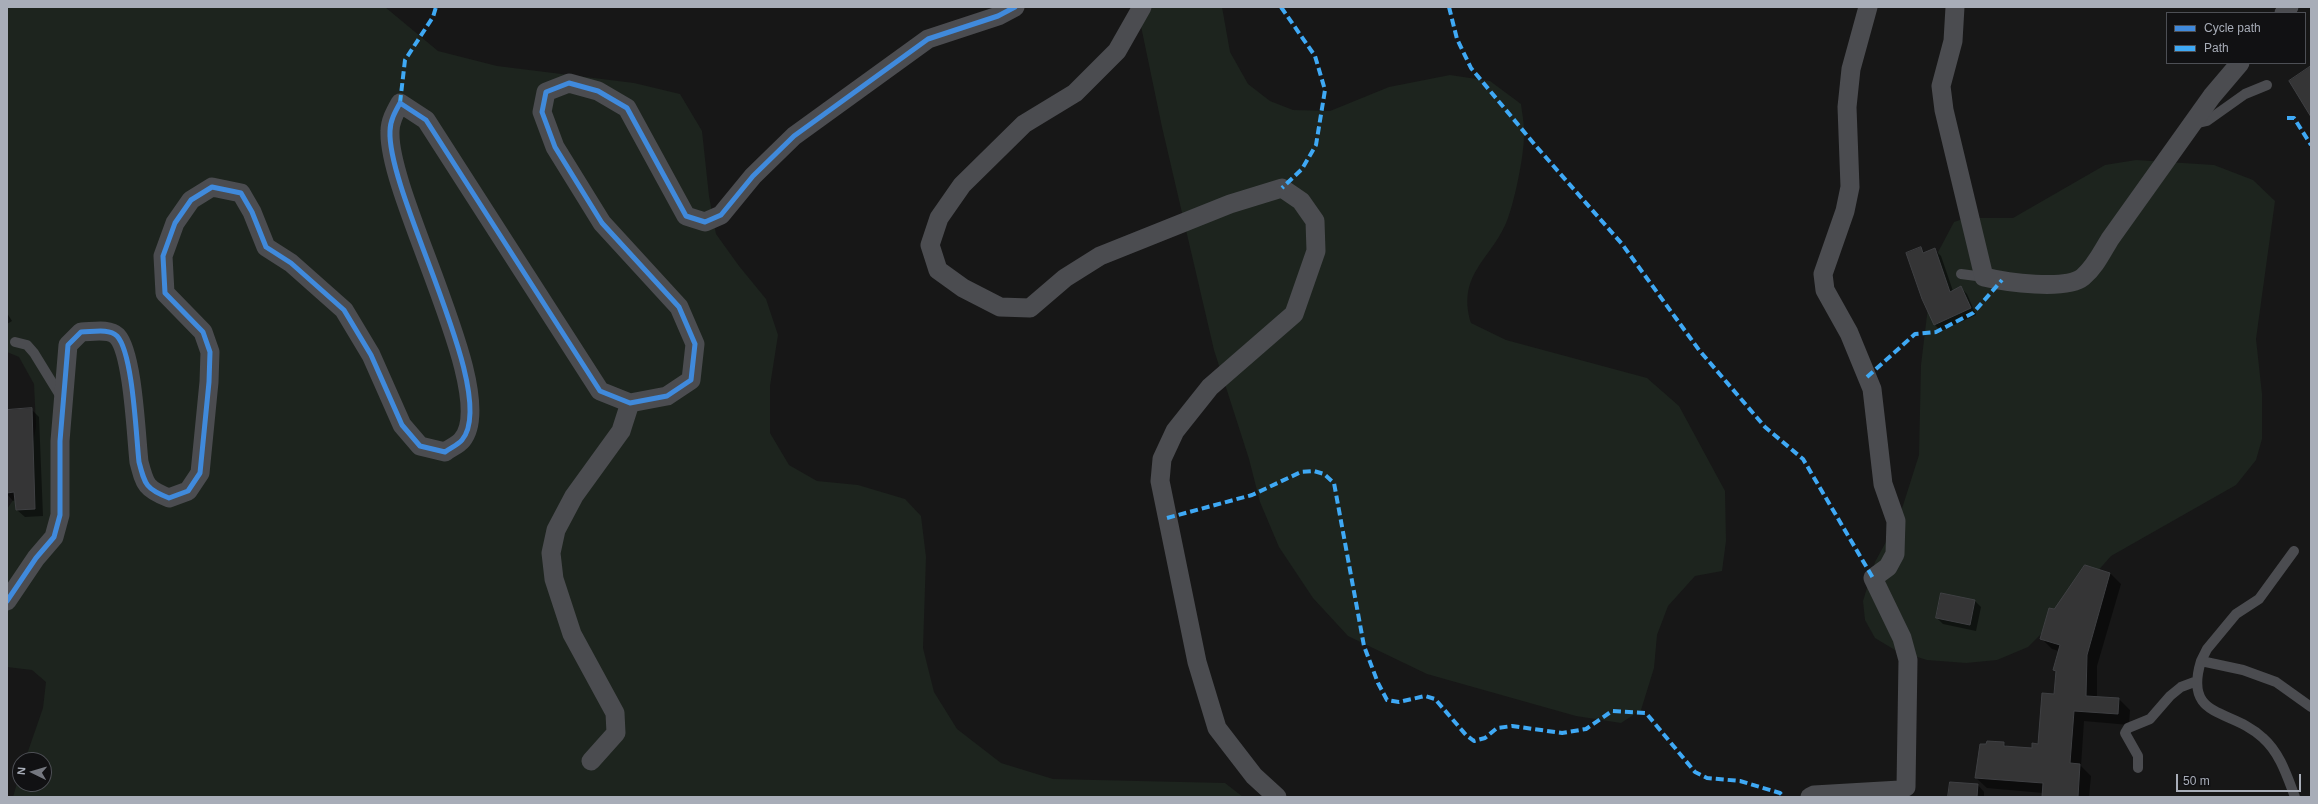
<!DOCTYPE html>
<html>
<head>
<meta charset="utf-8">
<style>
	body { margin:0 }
	#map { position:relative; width:2318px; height:804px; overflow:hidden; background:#171717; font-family:Arial,sans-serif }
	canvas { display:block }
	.frame { position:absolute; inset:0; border:8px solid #a8adb8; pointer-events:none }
	.legend { position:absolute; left:2166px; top:12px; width:140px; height:52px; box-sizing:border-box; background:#111113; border:1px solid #4d4f55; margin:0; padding:5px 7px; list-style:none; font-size:12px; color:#a8adb8 }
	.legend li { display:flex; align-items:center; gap:8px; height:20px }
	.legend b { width:20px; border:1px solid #4d4f55 }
	.north { position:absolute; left:12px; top:752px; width:40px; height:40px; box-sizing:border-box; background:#111113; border:1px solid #4d4f55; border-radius:50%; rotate:275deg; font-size:11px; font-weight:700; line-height:16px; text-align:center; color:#a8adb8 }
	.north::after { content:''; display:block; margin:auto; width:14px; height:18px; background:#757880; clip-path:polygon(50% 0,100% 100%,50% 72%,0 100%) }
	.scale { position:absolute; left:2176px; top:774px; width:125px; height:18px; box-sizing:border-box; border:2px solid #a8adb8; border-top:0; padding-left:5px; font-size:12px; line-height:14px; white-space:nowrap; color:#a8adb8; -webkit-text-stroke:3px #111113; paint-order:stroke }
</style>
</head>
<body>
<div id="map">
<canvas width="2318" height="804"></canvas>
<div class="frame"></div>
<ul class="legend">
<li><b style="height:5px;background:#408adc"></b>Cycle path</li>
<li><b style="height:5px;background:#3fa9f5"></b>Path</li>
</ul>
<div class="north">N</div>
<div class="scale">50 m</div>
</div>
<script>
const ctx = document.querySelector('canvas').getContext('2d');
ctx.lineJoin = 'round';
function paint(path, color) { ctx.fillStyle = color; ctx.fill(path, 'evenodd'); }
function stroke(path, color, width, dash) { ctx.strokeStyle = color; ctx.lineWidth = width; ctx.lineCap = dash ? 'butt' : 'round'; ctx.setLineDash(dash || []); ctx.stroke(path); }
const green = new Path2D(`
	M7,7H385L438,51L497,66L634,83L680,94L702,131L709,196L716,234L739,266L766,299L778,335L770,386V433L789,465L817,481L858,485L905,499L921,516L926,557L923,648L934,692L957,729L1001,763L1053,779L1225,783L1243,797H13L20,773V784H44V760H25L43,708L46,682L32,670L7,667V509L26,481L36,426L34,384L19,357L7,352Z
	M1137,7H1222L1230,52L1248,84L1270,101L1293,110L1330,111L1389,87L1450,75L1490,81L1521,104C1522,113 1524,122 1524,131C1525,152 1515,199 1508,218C1493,259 1456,273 1471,323L1506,340L1647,378L1679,406L1725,491L1726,541L1722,571L1695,576L1668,606L1657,635L1654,668L1641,710L1621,723L1576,716L1427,674L1348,636L1313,598L1279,547L1260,502L1249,459L1214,350L1162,127Z
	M2136,160L2214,165L2253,180L2275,201L2256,339L2262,394V439L2256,460L2236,485L2111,556L2049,626L2028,647L1997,660L1966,663L1927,660L1895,650L1875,638L1865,620L1863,601L1875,562L1899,518L1919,455L1921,365L1931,282L1936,256L1954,222L1966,218H2013L2105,165Z`);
const shadow = new Path2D(`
	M1921,249L1925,253L1935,250L1941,256L1953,291L1961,288L1967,294L1976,315L1941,331L1935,325L1923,299Z
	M7,313L12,321L7,324Z
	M31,409L39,417L43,516L25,517L17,510L16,500L13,501L7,494V411Z
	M2110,573L2121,584L2097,666V697L2119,699L2130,710L2129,725L2084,721L2081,766L2091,776L2089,797H2043V793L1987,788L1976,778L2004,743L2007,747L2033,749L2039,745L2055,695L2057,673L2054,670L2059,651L2052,649L2041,638L2054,610Z
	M1942,594L1975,601L1981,607L1976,631L1943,624L1937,618Z
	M1978,785L1984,792V797H1949Z`);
const building = new Path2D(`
	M2311,66V117L2289,81Z
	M1921,247L1923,253L1935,248L1950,292L1961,286L1971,308L1934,325L1922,299L1906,253Z
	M32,408L35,509L16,510L14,492L7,493V410Z
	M2085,565L2110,573L2087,655L2086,696L2119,698L2118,714L2074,711L2070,763L2080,764L2078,797H2042L2043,783L1975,778L1980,744H1986L1987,741L2004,742V746L2032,748V743L2038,744L2042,693L2054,694L2056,671L2053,670L2060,645L2040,639L2049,608L2054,609Z
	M1941,593L1975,600L1970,625L1936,618Z
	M1950,782L1978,784L1977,797H1948Z`);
const lane = new Path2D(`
	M2194,124L2207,121L2245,94L2267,85
	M1961,274L1984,277
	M15,342L27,345L34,353L61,397
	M2294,551L2259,599L2236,614L2207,649L2201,661L2243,670L2276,682L2311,707
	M2201,661C2183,720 2232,708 2263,738C2280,753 2287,776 2295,797
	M2138,768V756L2125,733L2128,728L2150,719L2170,696L2181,687L2197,681`);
const street = new Path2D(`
	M1142,7L1117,51L1075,93L1024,124L962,185L939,218L930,245L938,270L963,288L1000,307L1030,308L1065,278L1100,256L1230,204L1282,188L1301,201L1315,221L1316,251L1294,314L1210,387L1175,431L1162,459L1160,481L1197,662L1217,728L1254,776L1277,797
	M1955,7L1953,41L1941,86L1944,110L1984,277C2005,282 2066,291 2083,277C2095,267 2102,252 2110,239L2212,96L2240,63
	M2284,13L2289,7
	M7,601L36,558L54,537L60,515V441L68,345L81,332C92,332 109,328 117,336C133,353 136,435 139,462C145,485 146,489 169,498L188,491L200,473L209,382L210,352L203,332L165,293L163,256L175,223L191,200L212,187L241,193L252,212L266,247L291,263L344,310L371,355L402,425L420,446L445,452C450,448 458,445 462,440C501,394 387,196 390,131C390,121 395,112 400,103L426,120L600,391L630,403L667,396L691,380L695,344L679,307L602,223L555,147L542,112L546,92L569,83L598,91L627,108L686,216L705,222L721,215L753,176L794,136L928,39L998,16L1015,7
	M591,761L616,733L615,713L572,634L554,579L551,553L556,530L574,496L621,431L630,403
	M1810,797L1814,795L1900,790L1906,787L1908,660L1902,638L1873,578L1888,567L1895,554L1896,521L1883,484L1872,389L1849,333L1825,290L1823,274L1845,211L1850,187L1847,107L1851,69L1868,7`);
const quiet = new Path2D(`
	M1281,7L1315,56L1325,90L1316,145L1302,169L1282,188
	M1449,7L1457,39L1471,68L1535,145L1622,244L1699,350L1765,427L1803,459L1873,578
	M400,103L405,60L433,17L436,7
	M2287,118H2294L2311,145
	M1867,377L1915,334L1936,332L1973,313L2002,280
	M1167,518L1252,495L1301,472L1314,471L1324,474L1334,483L1364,646L1378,683L1387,700L1399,702L1425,696L1435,699L1466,735L1474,741L1485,738L1497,728L1512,726L1562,733L1586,729L1612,711L1646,713L1695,772L1707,778L1740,781L1780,793L1784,797`);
const cycleway = new Path2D(`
	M7,601L36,558L54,537L60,515V441L68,345L81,332C92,332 109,328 117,336C133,353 136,435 139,462C145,485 146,489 169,498L188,491L200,473L209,382L210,352L203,332L165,293L163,256L175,223L191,200L212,187L241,193L252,212L266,247L291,263L344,310L371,355L402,425L420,446L445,452C450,448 458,445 462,440C501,394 387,196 390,131C390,121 395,112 400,103L426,120L600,391L630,403L667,396L691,380L695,344L679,307L602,223L555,147L542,112L546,92L569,83L598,91L627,108L686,216L705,222L721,215L753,176L794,136L928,39L998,16L1015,7`);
paint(green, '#1d241e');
paint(shadow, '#0007');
paint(building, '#353536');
stroke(building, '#3f4043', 1);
stroke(lane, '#4b4c50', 10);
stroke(street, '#4b4c50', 19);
stroke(quiet, '#3fa9f5', 4, [8, 4]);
stroke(cycleway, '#408adc', 5);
</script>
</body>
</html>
